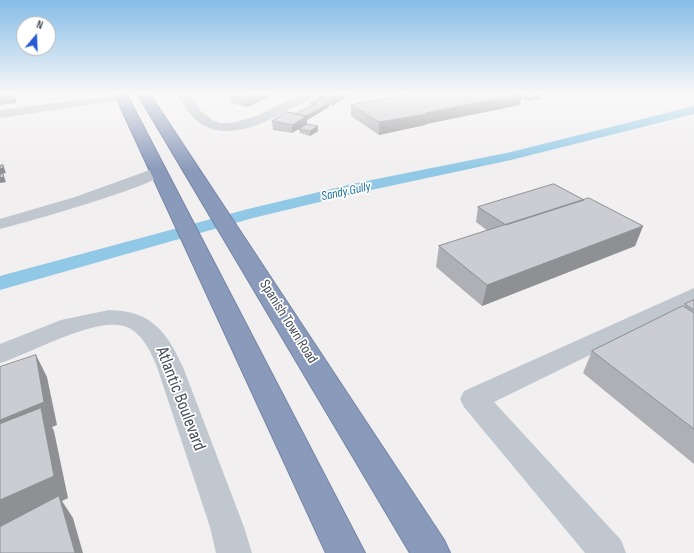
<!DOCTYPE html>
<html>
<head>
<meta charset="utf-8">
<style>
	body { margin:0 }
	#map { position:relative; width:694px; height:553px; overflow:hidden; background:#f1efef; font-family:"Sofia Sans Condensed",sans-serif }
	canvas { display:block }
	.north { position:absolute; left:16px; top:16px; width:40px; height:40px; box-sizing:border-box; background:#fff; border:1px solid #b6b9bd; border-radius:50%; rotate:19deg; font-size:11px; font-weight:700; line-height:16px; text-align:center; color:#484f5a }
	.north::after { content:''; display:block; margin:auto; width:14px; height:18px; background:#275ad3; clip-path:polygon(50% 0,100% 100%,50% 72%,0 100%) }
</style>
</head>
<body>
<div id="map">
<canvas width="694" height="553"></canvas>
<div class="north">N</div>
</div>
<script>
const ctx = document.querySelector('canvas').getContext('2d');
ctx.lineJoin = 'round';
function paint(path, color) { ctx.fillStyle = color; ctx.fill(path, 'evenodd'); }
function stroke(path, color, width, dash) { ctx.strokeStyle = color; ctx.lineWidth = width; ctx.lineCap = dash ? 'butt' : 'round'; ctx.setLineDash(dash || []); ctx.stroke(path); }
function label(font, color, halo, rows, align = 'center') {
  ctx.font = font + ' "Sofia Sans Condensed",sans-serif'; ctx.lineWidth = 3.5; ctx.setLineDash([]); ctx.textBaseline = 'middle'; ctx.strokeStyle = halo; ctx.fillStyle = color; for (const [text, x, y, turn = 0] of rows) {
    ctx.save(); ctx.translate(x, y); ctx.rotate((+turn || 0) * Math.PI / 180); ctx.textAlign = isNaN(turn) ? turn : align; if (halo) ctx.strokeText(text, 0, 0); ctx.fillText(text, 0, 0); ctx.restore();
  }
}
const canal = new Path2D(`
	M694,106V114L511,160L357,193L253,218L0,290V276L248,209L357,183L511,152Z`);
const minor = new Path2D(`
	M176,93H187L201,111L212,120L220,123H232L256,116L303,93H316C310,101 294,107 285,112C262,124 229,140 203,125C192,119 182,103 176,93Z
	M122,94L126,95L127,97L126,99L0,118V110Z
	M158,167L163,169L166,172C156,186 24,223 0,229V219L75,197Z
	M694,288V304L494,402L621,540L626,553H585L464,407L460,399L464,391Z
	M109,310C152,311 166,331 183,367L244,527L252,553H216L210,527L157,367C151,353 145,338 131,329C103,311 30,354 0,363V344L61,320Z`);
const highway = new Path2D(`
	M114,93H126L365,553H326Z
	M137,93H149L444,540L450,553H410Z`);
const wall = new Path2D(`
	M353,93L332,106L329,105V107L307,120V124L292,133L273,130L272,121L295,114L312,106L311,102L317,101V96Z
	M362,93H373L370,94Z
	M519,93L541,99L528,101L521,99L520,105L426,124L425,125L379,135L351,116V105Z
	M275,94L247,107L231,103L230,96Z
	M318,126V131L310,136L300,133L299,129Z
	M584,200L643,226L635,246L482,306L436,267L439,246L488,231L476,222L478,207Z
	M694,300V464L583,373L592,351L684,307L685,304Z`);
const shadedWall = new Path2D(`
	M14,93L16,98V103L0,105V97Z
	M259,93H275V94L247,107L246,99Z
	M341,93H353L332,106V98Z
	M522,94L520,105L426,124L425,125L379,135V122L425,113Z
	M542,95L541,99L528,101L529,98Z
	M329,103V107L307,120V124L292,133V125Z
	M318,126V131L310,136V131Z
	M3,165L6,173L0,174V169Z
	M3,174L6,182L0,183V178Z
	M643,226L635,246L482,306L487,285Z
	M36,355L47,377L57,425L52,427L54,431L68,498L62,501L73,518L83,553H75L0,530V420Z`);
const building = new Path2D(`
	M0,93H13V95L0,97Z
	M237,93H259L246,99L230,96Z
	M322,93H341L332,98L317,96Z
	M417,93H519L522,94L425,113L427,114L379,122L351,105Z
	M528,93H536L542,95L529,98L521,94Z
	M315,100L329,103L303,118L307,116L295,114L317,103L311,102Z
	M288,112L307,116L292,125L272,121Z
	M308,124L318,126L310,131L299,129Z
	M3,165V168L0,169V166Z
	M3,174L4,177L0,178V175Z
	M554,184L584,200L506,225L478,207Z
	M589,198L643,226L487,285L439,246Z
	M694,300V310L685,304Z
	M683,306L694,313V429L592,351Z
	M36,355L44,402L0,420V367Z
	M41,408L54,476L0,500V424Z
	M59,496L75,553H0V527Z`);
const farWaternames = [
	["Sandy Gully",346,192,-12]
];
const streetNames = [
	["Spanish Town Road",288,322,58]
];
const nearStreetnames = [
	["Atlantic Boulevard",180,399,69]
];
paint(canal, '#90c8e5');
stroke(highway, '#7585a5', 2);
paint(minor, '#c0c7cf');
paint(highway, '#8a9aba');
paint(wall, '#afb0b5');
paint(shadedWall, '#8f9094');
paint(building, '#cccdd3');
stroke(building, '#8f9094', 1);
const sky = ctx.createLinearGradient(0, 0, 0, 170);
sky.addColorStop(0, '#85bce7');
sky.addColorStop(0.55, '#f9f8f8');
sky.addColorStop(1, '#f9f8f800');
ctx.fillStyle = sky;
ctx.fillRect(0, 0, 694, 170);
label('italic 13px', '#176f9e', '#fff', farWaternames);
label('15px', '#484f5a', '#fff', streetNames);
label('18px', '#484f5a', '#fff', nearStreetnames);
</script>
</body>
</html>
